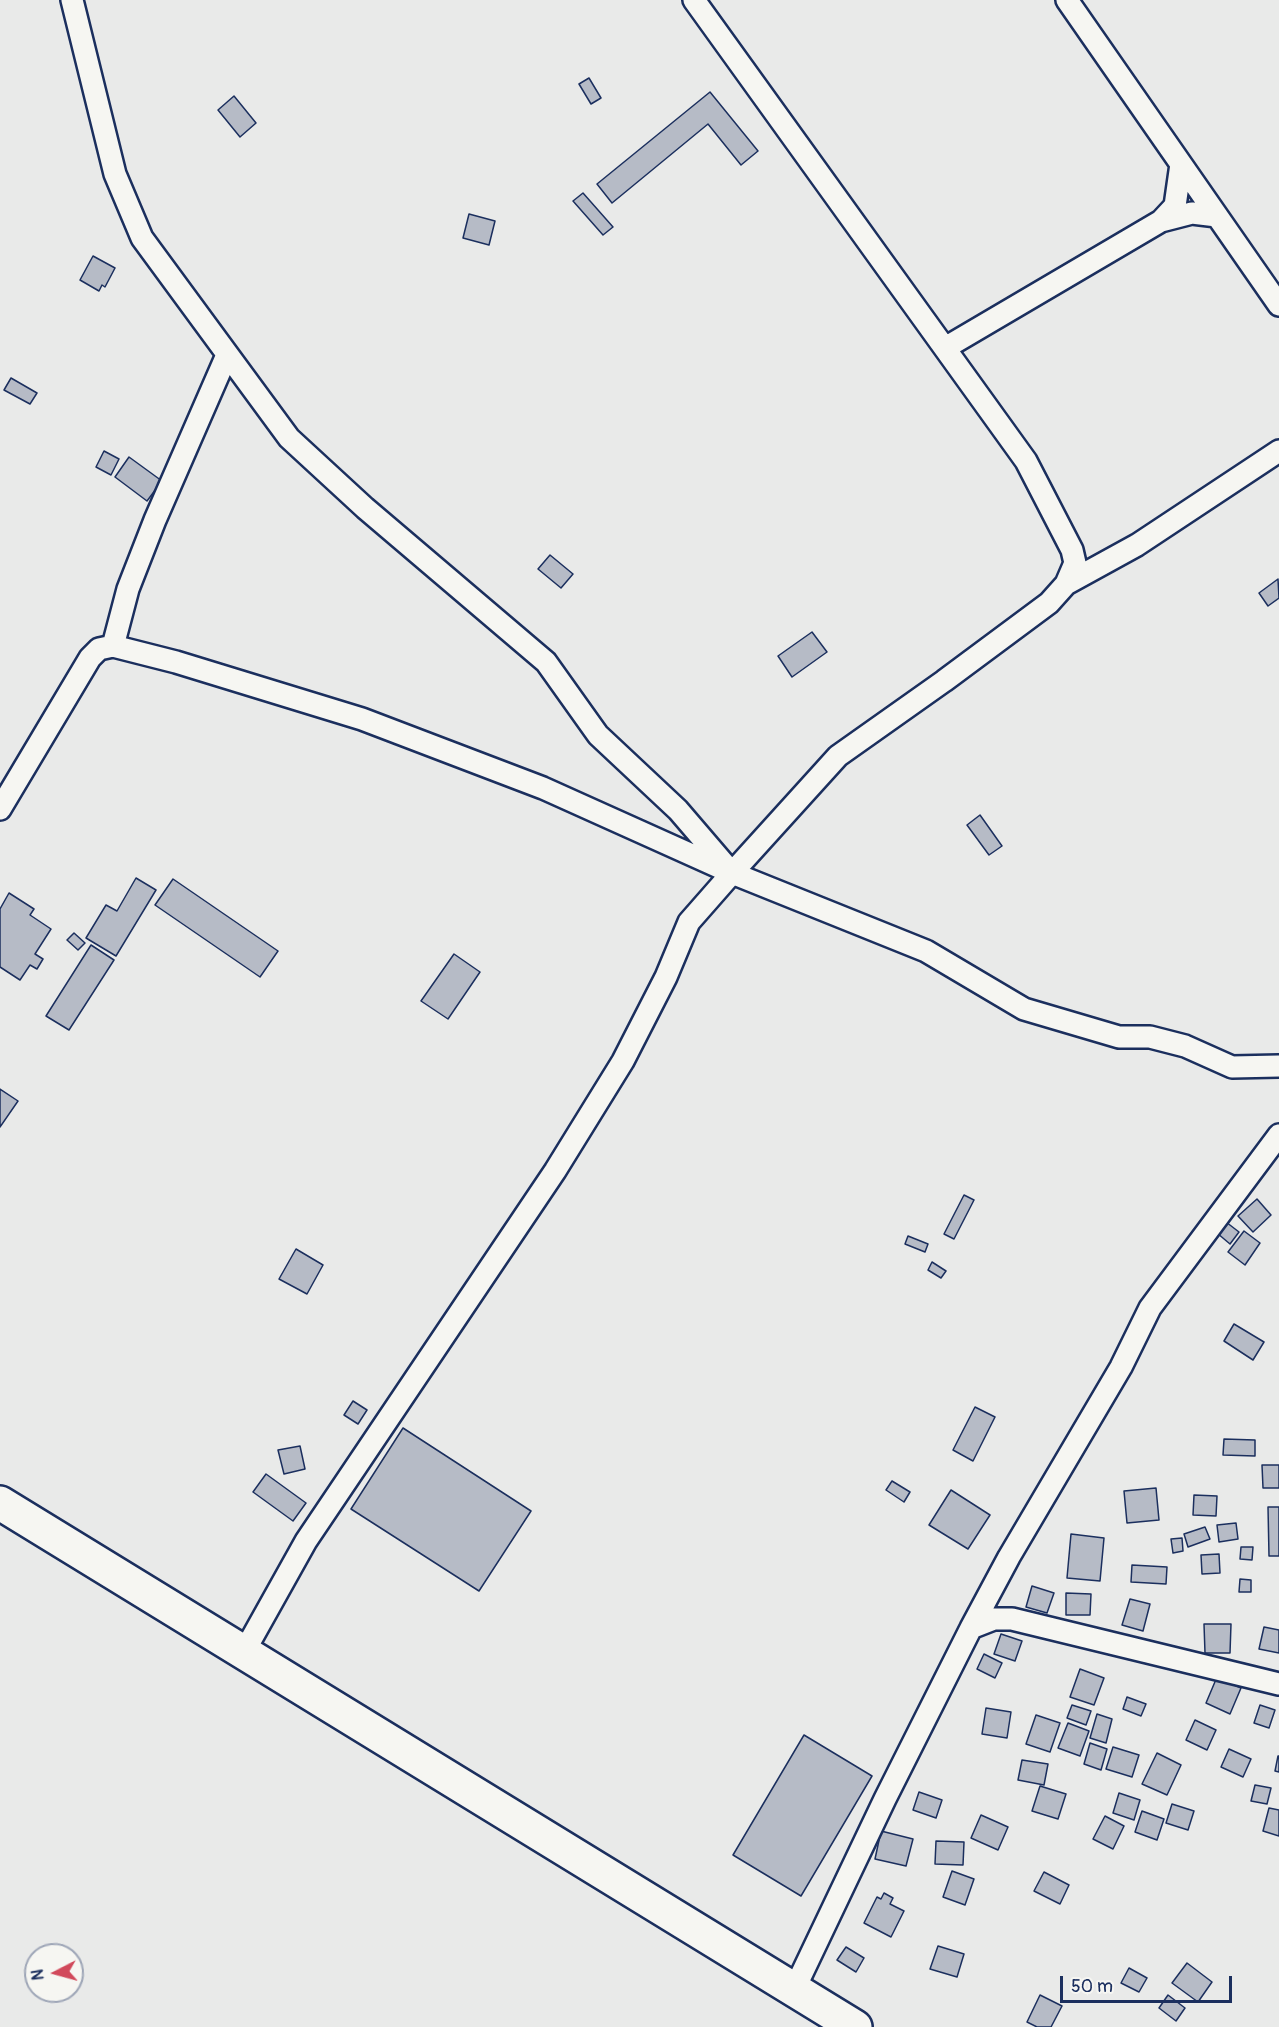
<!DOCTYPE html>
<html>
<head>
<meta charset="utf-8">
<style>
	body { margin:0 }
	#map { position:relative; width:1279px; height:2027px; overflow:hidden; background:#e9eae9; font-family:Pangolin,sans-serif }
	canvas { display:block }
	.north { position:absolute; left:24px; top:1943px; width:60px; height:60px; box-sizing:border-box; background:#f6f6f2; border:2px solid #9ea6b7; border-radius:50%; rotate:264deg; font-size:16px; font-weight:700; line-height:24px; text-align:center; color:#1b2f5e }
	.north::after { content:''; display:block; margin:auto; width:21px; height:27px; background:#d1495b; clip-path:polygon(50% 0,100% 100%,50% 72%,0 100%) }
	.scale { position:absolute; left:1060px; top:1976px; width:172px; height:27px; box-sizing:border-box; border:3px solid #1b2f5e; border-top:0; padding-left:8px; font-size:18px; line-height:21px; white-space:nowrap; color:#1b2f5e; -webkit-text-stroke:4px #f6f6f2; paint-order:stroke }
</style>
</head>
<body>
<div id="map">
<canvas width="1279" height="2027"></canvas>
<div class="north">N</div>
<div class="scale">50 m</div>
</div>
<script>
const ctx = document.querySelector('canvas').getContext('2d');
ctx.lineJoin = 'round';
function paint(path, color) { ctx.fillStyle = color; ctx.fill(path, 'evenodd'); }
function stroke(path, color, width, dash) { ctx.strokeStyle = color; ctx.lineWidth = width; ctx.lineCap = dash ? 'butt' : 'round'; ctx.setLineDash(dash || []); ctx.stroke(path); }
const building = new Path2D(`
	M589,78L601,98L591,104L579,84Z
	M710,92L758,151L741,165L708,124L612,203L597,184Z
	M234,96L256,123L240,137L218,110Z
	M583,193L613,227L603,235L573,201Z
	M469,214L495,221L489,245L463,238Z
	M93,256L115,268L105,287L102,285L99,291L80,280Z
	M11,378L37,393L30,404L4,390Z
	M104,451L119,459L111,475L96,467Z
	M129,457L162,481L147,501L115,477Z
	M550,555L573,574L561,588L538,569Z
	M1278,579L1279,598L1268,606L1259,593Z
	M812,632L827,652L792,677L778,656Z
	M980,815L1002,846L989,855L967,825Z
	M136,878L156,890L116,956L86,938L106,905L117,911Z
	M173,879L278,951L260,977L155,905Z
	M9,893L34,909L30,915L51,929L35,954L43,959L37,969L30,965L20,980L0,967V909Z
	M74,933L85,943L78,950L67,940Z
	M91,945L114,960L69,1030L46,1016Z
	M454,954L480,972L448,1019L421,1001Z
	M0,1089L18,1101L0,1127Z
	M964,1195L974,1200L954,1239L944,1234Z
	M1257,1199L1271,1215L1253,1232L1238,1216Z
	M1226,1222L1239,1232L1230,1244L1217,1233Z
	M1244,1231L1260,1243L1245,1265L1228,1252Z
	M908,1236L928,1244L925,1252L905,1244Z
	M296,1249L323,1265L307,1294L279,1279Z
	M932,1262L946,1271L941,1278L928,1270Z
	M1234,1324L1264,1342L1253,1360L1224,1341Z
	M353,1401L367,1410L358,1424L344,1415Z
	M975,1407L995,1417L973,1461L953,1450Z
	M403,1428L531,1511L479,1591L351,1509Z
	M1224,1439L1255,1440V1456L1223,1455Z
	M300,1446L305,1469L284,1474L278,1450Z
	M1262,1465H1279V1488H1263Z
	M266,1474L306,1503L293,1521L253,1492Z
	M892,1481L910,1492L904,1502L886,1490Z
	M1156,1488L1159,1520L1127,1523L1124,1491Z
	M951,1490L990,1515L968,1549L929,1525Z
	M1194,1495L1217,1496L1216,1516L1193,1515Z
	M1268,1507H1279V1556H1269Z
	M1236,1523L1238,1539L1219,1542L1217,1525Z
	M1205,1527L1210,1539L1188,1547L1184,1534Z
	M1071,1534L1104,1538L1100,1581L1067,1578Z
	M1182,1538L1183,1551L1173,1553L1171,1539Z
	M1241,1547H1253L1252,1560L1240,1559Z
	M1219,1554L1220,1573L1202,1574L1201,1555Z
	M1132,1565L1167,1567L1166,1584L1131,1582Z
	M1240,1579L1251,1580V1592H1239Z
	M1032,1586L1054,1593L1047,1613L1026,1607Z
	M1066,1593L1091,1594L1090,1615H1066Z
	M1130,1599L1150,1604L1143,1631L1122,1625Z
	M1204,1624H1231L1230,1653H1205Z
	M1264,1627L1279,1630V1653L1259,1649Z
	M1001,1634L1022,1641L1015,1661L994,1654Z
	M984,1654L1002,1663L995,1678L977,1669Z
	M1080,1669L1104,1678L1094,1705L1070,1697Z
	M1217,1677L1241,1688L1230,1714L1206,1703Z
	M1127,1697L1146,1704L1141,1716L1123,1709Z
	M1072,1705L1091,1711L1086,1725L1067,1718Z
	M1260,1705L1275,1710L1269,1728L1254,1723Z
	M986,1708L1011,1712L1007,1738L982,1734Z
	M1097,1714L1112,1719L1106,1743L1090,1738Z
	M1036,1715L1060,1723L1050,1752L1026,1744Z
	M1195,1720L1216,1730L1207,1750L1186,1740Z
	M1068,1723L1089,1731L1080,1756L1058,1748Z
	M804,1735L872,1776L801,1896L733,1855Z
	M1090,1743L1107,1749L1101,1770L1084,1764Z
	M1113,1747L1139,1755L1132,1777L1106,1769Z
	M1229,1749L1251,1759L1243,1777L1221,1767Z
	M1157,1753L1181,1765L1167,1795L1142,1784Z
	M1278,1756H1279V1772L1275,1771Z
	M1022,1760L1048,1764L1044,1785L1018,1780Z
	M1255,1785L1271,1788L1267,1804L1251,1801Z
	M1040,1786L1066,1794L1058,1819L1032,1811Z
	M919,1792L942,1800L936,1818L913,1810Z
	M1119,1793L1140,1800L1134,1820L1113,1813Z
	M1172,1804L1194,1811L1188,1830L1166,1823Z
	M1269,1808L1279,1810V1836L1263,1831Z
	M1142,1811L1164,1819L1157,1840L1135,1832Z
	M981,1815L1008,1827L998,1850L971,1838Z
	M1105,1816L1124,1826L1113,1849L1093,1839Z
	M881,1831L913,1839L906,1866L875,1859Z
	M936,1841L964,1842L963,1865L935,1864Z
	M952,1871L974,1879L965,1905L943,1897Z
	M1044,1872L1069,1885L1060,1904L1034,1891Z
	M884,1893L893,1898L890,1904L904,1911L891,1937L864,1923L877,1897L881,1899Z
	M938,1946L964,1954L957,1977L930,1969Z
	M846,1947L864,1958L856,1972L837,1960Z
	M1187,1963L1212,1982L1198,2002L1172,1983Z
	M1129,1968L1147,1978L1139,1992L1121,1983Z
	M1040,1995L1062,2006L1051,2027H1037L1027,2022Z
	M1168,1995L1185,2008L1176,2021L1159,2008Z`);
const minor = new Path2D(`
	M72,0L115,174L142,238L289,438L365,508L546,662L598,735L678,810L732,873L926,951L1024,1009L1119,1037H1150L1185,1046L1232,1067L1279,1066
	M694,0L1026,461L1072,550L1075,563L1066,584L1049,603L944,681L838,756L732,873
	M1067,0L1279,305
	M1161,221L1175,206L1181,164
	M945,348L1161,221L1192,213L1217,216
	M1066,584L1137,545L1279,451
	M113,646L128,589L155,520L227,355
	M0,809L90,658L99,649L113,646L176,662L362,719L543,788L732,873L689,922L666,977L623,1061L555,1171L306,1541L244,1652
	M971,1628L1009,1557L1121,1367L1150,1308L1279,1135
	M794,1990L885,1799L971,1628L994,1619H1012L1279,1684`);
const trunk = new Path2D(`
	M0,1503L855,2027`);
paint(building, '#b6bbc6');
stroke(building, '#1b2f5e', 1.5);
stroke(minor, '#1b2f5e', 26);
stroke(trunk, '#1b2f5e', 38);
stroke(minor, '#f6f6f2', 21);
stroke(trunk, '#f6f6f2', 33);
</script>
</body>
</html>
